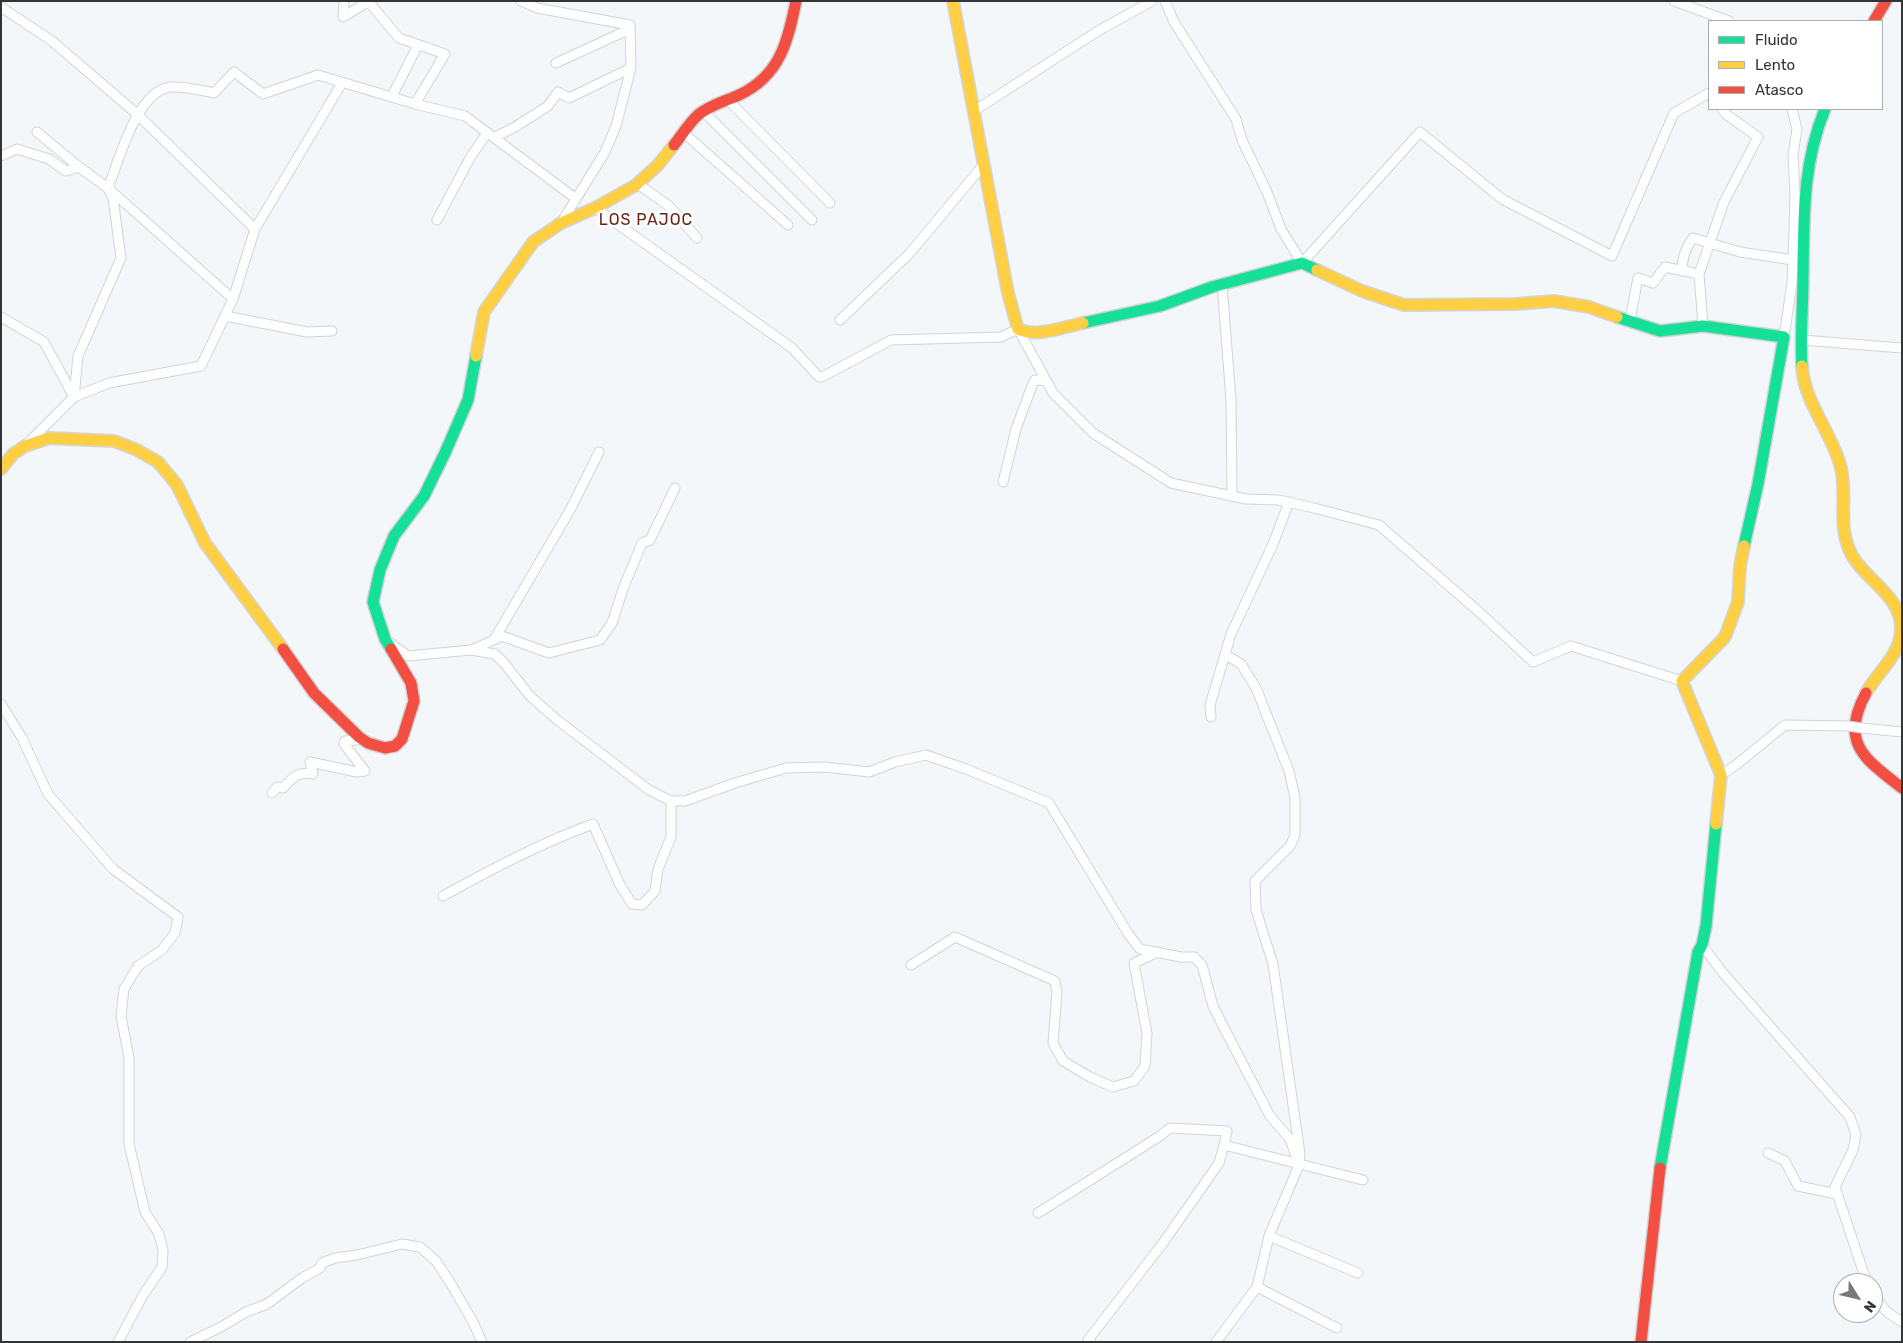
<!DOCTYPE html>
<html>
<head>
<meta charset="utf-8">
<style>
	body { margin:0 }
	#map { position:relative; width:1903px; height:1343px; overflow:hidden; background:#f4f7f9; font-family:Rubik,sans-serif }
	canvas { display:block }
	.frame { position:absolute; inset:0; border:2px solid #323436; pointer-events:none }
	.legend { position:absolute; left:1708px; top:20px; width:175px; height:90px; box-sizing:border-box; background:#fff; border:1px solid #adaeaf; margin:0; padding:6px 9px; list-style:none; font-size:15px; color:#323436 }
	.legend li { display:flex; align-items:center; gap:10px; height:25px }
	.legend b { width:25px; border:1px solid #adaeaf }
	.north { position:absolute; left:1833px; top:1273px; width:50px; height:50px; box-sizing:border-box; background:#fff; border:1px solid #adaeaf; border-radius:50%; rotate:126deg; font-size:14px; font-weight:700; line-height:20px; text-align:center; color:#323436 }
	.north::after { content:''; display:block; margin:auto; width:18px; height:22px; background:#76787a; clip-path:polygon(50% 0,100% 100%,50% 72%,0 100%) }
</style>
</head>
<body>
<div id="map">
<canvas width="1903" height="1343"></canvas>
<div class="frame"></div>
<ul class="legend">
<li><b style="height:6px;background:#16e098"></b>Fluido</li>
<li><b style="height:6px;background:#ffcf43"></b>Lento</li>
<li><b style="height:6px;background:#f24e42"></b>Atasco</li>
</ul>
<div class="north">N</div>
</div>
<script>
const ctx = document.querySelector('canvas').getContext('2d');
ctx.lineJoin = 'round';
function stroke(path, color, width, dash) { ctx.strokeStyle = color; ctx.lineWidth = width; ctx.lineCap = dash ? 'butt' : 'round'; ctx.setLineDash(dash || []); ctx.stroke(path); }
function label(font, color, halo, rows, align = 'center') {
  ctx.font = font + ' Rubik,sans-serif'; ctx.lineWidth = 5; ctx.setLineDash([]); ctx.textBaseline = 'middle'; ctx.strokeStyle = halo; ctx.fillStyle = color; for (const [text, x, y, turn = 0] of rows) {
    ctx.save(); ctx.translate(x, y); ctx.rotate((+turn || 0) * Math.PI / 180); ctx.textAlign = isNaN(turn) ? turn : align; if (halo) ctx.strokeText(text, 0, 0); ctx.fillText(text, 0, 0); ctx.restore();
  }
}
const street = new Path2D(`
	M344,1L343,17L369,1
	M368,1L399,38L445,54L415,104
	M521,1L537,8L630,25L631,68L616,126L605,152L561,223
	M1165,1L1174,22L1236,119L1242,140L1267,192L1281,229L1302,263L1420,132L1502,199L1612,256L1674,113L1709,93
	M1674,1L1729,21
	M1,7L52,41L137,114L255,229
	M556,63L630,29
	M392,96L418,45
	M728,100L830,203
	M703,111L812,220
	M974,111L1098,31L1152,1
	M37,132L79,167L108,188L233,299
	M684,133L788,225
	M495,137L515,127L548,106L558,92L569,98L631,68
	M1,156L17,149L49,159L66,171L79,167
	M638,184L669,206L697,238
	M595,208L792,348L819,377H822L891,340L1001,337L1018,329L1053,393L1093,433L1171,483L1246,499L1279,500L1314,508L1379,525L1478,611L1533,662L1571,646L1682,681
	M437,220L470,158L487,133
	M1682,271C1682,258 1685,248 1693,238L1740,252L1793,260
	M1222,284L1231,400L1232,496
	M225,316L307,332L332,331
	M1,317L44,342L74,397L109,383L201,366L233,299L255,229L342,83
	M840,320L910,253L984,164
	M1630,320L1638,278L1653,283L1665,267L1699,274
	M1703,326L1699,274L1724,202L1758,137L1727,115L1722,109
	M1784,337L1792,283L1794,230L1795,193L1793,155L1797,129L1792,109
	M1802,340L1902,348
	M25,446L74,397L78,356L121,258L113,198L108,188C119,160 137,90 171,87C185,86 200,90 214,93L234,72L263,94L318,75L415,104L465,116L575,198
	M1003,482L1016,429L1033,383L1035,380L1046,381
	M495,638L570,510L599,452
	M389,642L408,656L471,650L495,654L504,663L530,696L556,719L649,790L671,801H685L735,783L786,768L825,767L869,772L895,762L926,755L966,769L1049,803L1129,935L1140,949L1181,957H1194L1202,965L1213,1006L1223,1026L1270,1116L1290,1139L1299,1165
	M472,650L502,636L549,653L600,640L612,623L623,589L642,543L650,540L675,488
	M1,704L22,738L48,794L113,869L178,917L175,933L162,950L138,966L124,989L121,1016L129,1058V1144L145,1212L159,1234L163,1250L162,1267L142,1297L118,1342
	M1211,717L1210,705L1231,634L1273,544L1289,502
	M1862,728L1902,732
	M1721,775L1736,765L1785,725L1848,726
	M272,793L277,787L283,788C293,777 298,771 313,774L310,762L357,772L365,771L344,744L345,741L357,740L359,737
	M443,896C492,869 541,843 593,824L620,885L632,904L642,905L655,891L658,869L671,837V801
	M1702,945L1723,973L1850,1117L1856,1135L1853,1150L1835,1187L1867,1283
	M911,965L955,937L1055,981L1057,992L1053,1043L1063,1061L1090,1077L1113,1087L1134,1081L1145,1066L1147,1033L1134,963L1158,952
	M1768,1153L1785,1161L1798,1186L1837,1194
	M1038,1213L1160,1136L1170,1128L1227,1131L1224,1145L1363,1180
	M1269,1236L1358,1273
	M1257,1287L1337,1328
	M1873,1295L1887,1312L1902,1322
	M190,1342L221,1327L246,1312L267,1304L302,1278L320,1268L322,1263L335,1258L357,1255L402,1244L420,1247L436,1261L451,1284L473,1322L482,1342
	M1091,1342L1088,1340L1163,1243L1219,1163L1224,1145
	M1216,1342L1257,1287L1269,1236L1299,1165L1300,1154L1273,964L1256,910L1255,881L1290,846L1295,835V798L1289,771L1256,688L1241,664L1231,658`);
const fast = new Path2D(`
	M1617,317L1660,331L1703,326L1784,337L1758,484L1744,546
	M1083,323L1160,306L1212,287L1302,263L1317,270
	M1802,366C1800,337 1803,307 1803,278C1804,219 1802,165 1825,109
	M391,649L385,639L373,602L380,570L394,536L424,496L445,453L468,400L476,356
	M1660,1168L1698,952L1702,945L1706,926L1716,824`);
const slow = new Path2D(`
	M953,1L1008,293L1018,329C1037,338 1063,327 1083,323
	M1317,270L1362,291L1404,305L1515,304L1554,301L1589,307L1617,317
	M476,356L484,312L533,242L561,223L595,208L636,185L658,165L674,145
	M1802,366C1804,403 1832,432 1841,468C1848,497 1836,529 1853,557C1868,582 1903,597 1901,631C1900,655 1877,673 1866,693
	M1,469L13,454L25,446L49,438L114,441L137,450L158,462L177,485L205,543L283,649
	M1716,824L1721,775L1682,681L1725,637L1738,602L1740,566L1744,546`);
const jam = new Path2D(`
	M1874,21L1886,1
	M674,145C682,135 689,123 698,115C710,105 726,101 739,95C780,76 788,41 796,1
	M283,649L314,693L359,737L368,743L385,748L395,746L402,739L414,701L411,683L391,649
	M1866,693C1839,743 1865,759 1902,788
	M1641,1342L1660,1168`);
const streetBridge = new Path2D(`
	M1848,726L1862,728`);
const quarterNames = [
	["LOS PAJOC",646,220]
];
stroke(street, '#d2d4d6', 11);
stroke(fast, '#d2d4d6', 14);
stroke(slow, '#d2d4d6', 14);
stroke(jam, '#d2d4d6', 14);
stroke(street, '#fdfefe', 9);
stroke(fast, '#16e098', 11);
stroke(slow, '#ffcf43', 11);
stroke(jam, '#f24e42', 11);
stroke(streetBridge, '#d2d4d6', 11, []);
stroke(streetBridge, '#fdfefe', 9);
ctx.letterSpacing = '1px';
label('16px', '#682514', '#fff', quarterNames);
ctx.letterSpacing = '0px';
</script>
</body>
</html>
